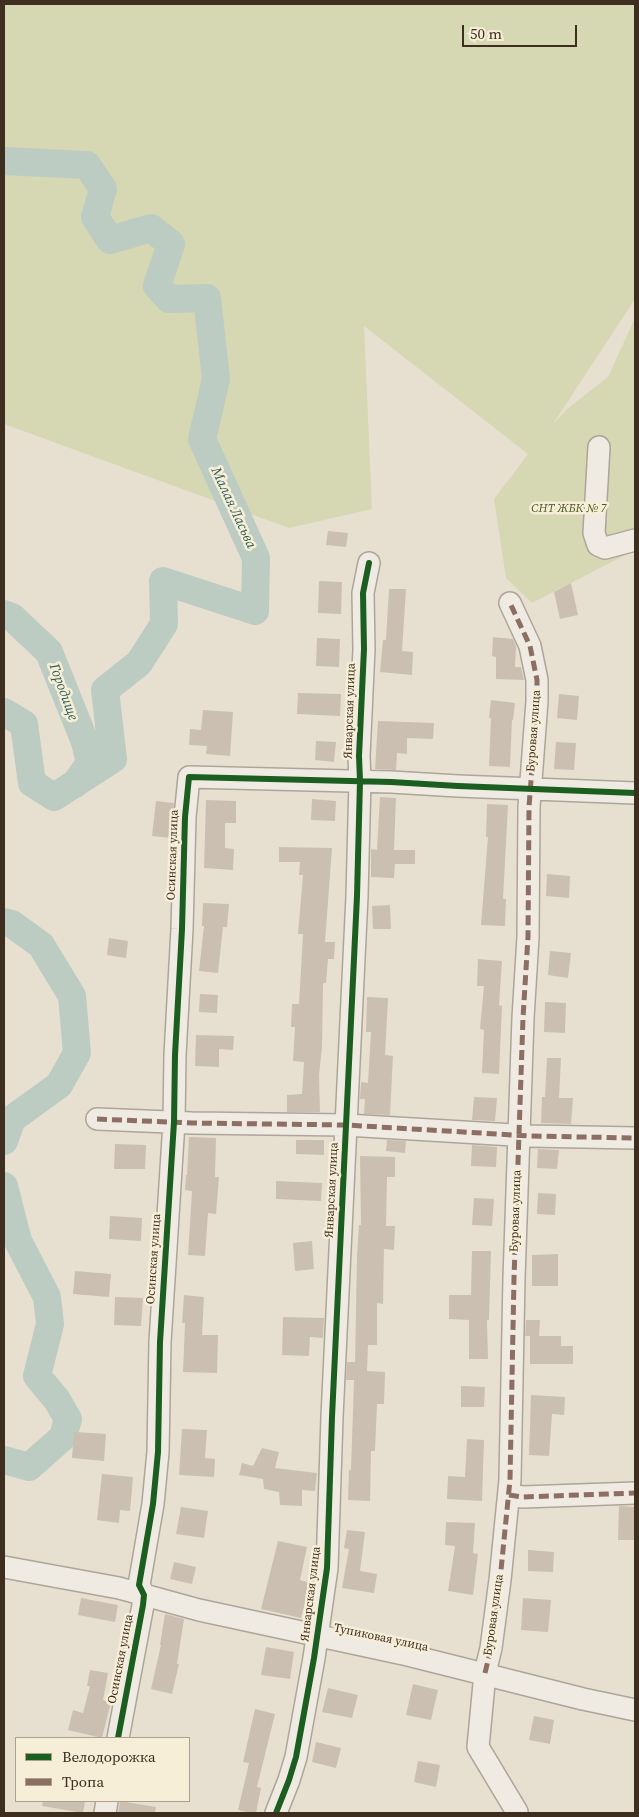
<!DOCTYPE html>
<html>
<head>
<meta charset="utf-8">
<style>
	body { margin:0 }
	#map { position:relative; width:639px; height:1817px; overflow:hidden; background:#e7e0d1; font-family:"Source Serif 4",serif }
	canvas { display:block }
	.frame { position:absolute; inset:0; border:5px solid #3d2e20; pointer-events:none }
	.legend { position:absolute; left:15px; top:1737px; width:175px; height:65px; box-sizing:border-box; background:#f7eed8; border:1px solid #ada18e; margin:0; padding:6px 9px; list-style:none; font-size:15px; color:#3d2e20 }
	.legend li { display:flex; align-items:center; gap:10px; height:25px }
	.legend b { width:25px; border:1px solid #ada18e }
	.scale { position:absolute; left:462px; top:25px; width:115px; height:22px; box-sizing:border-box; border:2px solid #3d2e20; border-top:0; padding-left:6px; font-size:15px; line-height:18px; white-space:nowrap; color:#3d2e20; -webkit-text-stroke:4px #f7eed8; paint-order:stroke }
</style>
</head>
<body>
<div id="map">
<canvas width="639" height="1817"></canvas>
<div class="frame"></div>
<ul class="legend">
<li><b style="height:6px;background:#1b5e20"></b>Велодорожка</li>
<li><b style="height:6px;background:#8d6e63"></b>Тропа</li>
</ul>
<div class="scale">50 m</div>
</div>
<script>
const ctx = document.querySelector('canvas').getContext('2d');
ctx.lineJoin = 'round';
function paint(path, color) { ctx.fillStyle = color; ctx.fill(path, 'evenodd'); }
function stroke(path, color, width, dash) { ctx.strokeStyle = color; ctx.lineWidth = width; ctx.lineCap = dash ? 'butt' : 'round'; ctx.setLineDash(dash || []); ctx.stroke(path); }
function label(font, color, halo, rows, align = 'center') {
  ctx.font = font + ' "Source Serif 4",serif'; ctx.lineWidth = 5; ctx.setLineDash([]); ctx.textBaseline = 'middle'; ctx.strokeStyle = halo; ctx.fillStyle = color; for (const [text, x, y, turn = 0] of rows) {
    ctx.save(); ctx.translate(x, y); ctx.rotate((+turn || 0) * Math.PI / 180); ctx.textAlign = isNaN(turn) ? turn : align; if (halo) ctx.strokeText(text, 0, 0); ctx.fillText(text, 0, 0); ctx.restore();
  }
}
const green = new Path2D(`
	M4,4H635V299L553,424L567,409L608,377L635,318V550L532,603L506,578L494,499L528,454L364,326L372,509L289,528L4,424Z`);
const river = new Path2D(`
	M4,161L87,165L103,189L95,217L110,240L151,228L171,244L157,286L169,299L207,298L216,379L202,439L256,558L255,611L163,581L164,624L139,663L105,690L113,759L54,797L32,783L24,724L4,712
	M4,614L12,617L49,652L85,742L90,763L75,784
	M4,922L12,924L41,945L72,996L77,1053L59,1085L12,1119L4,1141
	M4,1186L18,1241L47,1297L50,1324L37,1376L57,1400L68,1419L63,1437L29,1467L4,1460`);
const building = new Path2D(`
	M328,531L348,533L346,547L326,545Z
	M319,581L342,582L341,614L318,613Z
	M571,583L578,615L560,619L554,592Z
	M389,589H406L402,651L413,652L412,675L380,672L383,640H386Z
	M493,637L513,639L516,646L515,667H521L524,680L496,679V657L492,656Z
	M317,638L340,639L339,667L316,666Z
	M298,693L341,694L340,716L297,714Z
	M559,694L579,696L577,720L557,718Z
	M491,700L515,703L513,720H512L510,767L489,766L491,718H489Z
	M203,710L233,712L230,756L206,754L207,746L189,745L190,729L201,730Z
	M378,721L434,723L433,739L407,738V754L397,753L396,770L375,769Z
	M316,741L336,742L334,762L315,760Z
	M556,742L576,743L574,770L554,769Z
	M380,797L396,798L394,850H415V864H395L394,878L371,877V849L377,850Z
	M312,799L336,801L335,821L311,820Z
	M206,800L236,801V823H225V848L234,849L233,870L204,868Z
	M156,801L174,803L171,838L152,836Z
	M487,804L508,805L503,899H506L505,926L481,925L488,837H486Z
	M279,847L332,848L325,942H335L334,959H328L326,983H323L322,1047L319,1075L320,1112H287V1095L302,1094L304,1062L293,1061L295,1027H291L292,1004H299L303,934H298L303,875H299L300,862H279Z
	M547,874L570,876L569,898L546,896Z
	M203,903L229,904L227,927H223L218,973L199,971L204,926H202Z
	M390,905L391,929H373L372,906Z
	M109,938L128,941L126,958L107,955Z
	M550,951L571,953L568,978L548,975Z
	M478,959L502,961L499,1005L502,1006L499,1074L482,1073L484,1030L480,1029L484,986H477Z
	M200,994L218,995L217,1013L199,1012Z
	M367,997L388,998L385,1055L393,1056L390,1115L364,1114L365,1099H360L361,1082L368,1083L371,1032H366Z
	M545,1002L566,1003L565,1033L544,1032Z
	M196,1035L234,1036L233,1050L219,1049V1067L195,1066Z
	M547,1058H561L559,1098H573L571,1124L541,1123L542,1097H545Z
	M474,1097L497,1098L495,1121L472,1120Z
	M189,1137L216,1138L215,1177H219L216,1214L208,1213L205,1256L188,1255L192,1191L185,1190L186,1175H187Z
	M296,1140H324V1155L296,1154Z
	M387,1140L406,1141L405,1153L386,1151Z
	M115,1144L146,1145L145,1169H114Z
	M472,1145L497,1147L496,1167L471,1166Z
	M538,1149L559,1150L557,1169L537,1168Z
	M360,1156L395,1157V1177H387L386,1226H395L394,1250L384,1249L383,1304L377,1303V1345H368L367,1371L385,1372L384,1404H377L375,1451H371L370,1501L348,1500L349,1470H351L354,1380H346L347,1362H355L357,1256L359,1225H361Z
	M276,1181L322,1183L321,1201L276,1199Z
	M538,1193L556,1194L555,1215L537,1214Z
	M474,1198L494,1199L492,1226L472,1225Z
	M110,1216L142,1218L141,1241L109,1239Z
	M312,1241L314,1269L295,1271L293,1243Z
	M472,1251H491L489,1320H487L488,1359H469V1320L449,1319V1295H471Z
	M558,1254V1286H532V1255Z
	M75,1271L111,1274L109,1297L73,1294Z
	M184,1295L204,1297L202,1335H218L217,1373L183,1372L185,1323H182Z
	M115,1297L143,1298L141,1326L114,1325Z
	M283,1317L324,1318L323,1338L310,1337L309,1356L282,1355Z
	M526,1320H540L539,1336H561V1346H573V1364H530V1336H525Z
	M461,1386L485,1387L484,1407H461Z
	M531,1395L565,1397L564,1415L552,1414L549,1456L529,1455Z
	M182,1429L207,1430L205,1458L215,1459L214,1477L179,1475Z
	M74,1432L106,1434L104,1461L72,1458Z
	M467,1439L484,1440L482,1501L447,1499L448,1476L465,1477Z
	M262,1448L279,1452L275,1468L317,1473L315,1491L302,1490V1506L280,1505L279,1492L264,1489L263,1479L239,1475L242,1463L253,1466Z
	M102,1474L133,1477L130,1511L120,1510L119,1523L97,1520Z
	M619,1506L635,1507V1540H618Z
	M181,1507L208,1511L204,1538L176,1534Z
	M446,1522L475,1523L473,1553L478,1554L473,1595L448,1591L455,1546L445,1545Z
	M347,1530L365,1532L360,1571L377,1574L374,1593L342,1588L349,1549L344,1548Z
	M278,1541L307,1547L300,1580L310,1583L301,1618L261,1609Z
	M528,1550L554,1552L553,1572L528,1571Z
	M174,1562L196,1567L192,1584L170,1579Z
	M81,1598L118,1605L115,1622L78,1615Z
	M523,1598L551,1600L548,1632L521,1630Z
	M165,1614L184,1619L177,1664H179L172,1694L151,1689L161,1645H160Z
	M266,1647L294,1652L290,1679L261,1675Z
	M90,1670L108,1673L103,1700L111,1702L102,1738L68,1730L73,1710L83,1713L90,1686H87Z
	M413,1684L438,1690L431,1720L406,1715Z
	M328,1688L358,1695L352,1718L322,1712Z
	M255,1709L275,1714L257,1787L261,1788L256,1813H251L238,1810L249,1763L243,1762Z
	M534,1716L554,1720L550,1744L529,1740Z
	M316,1742L341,1748L336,1768L312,1762Z
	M418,1761L440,1765L436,1787L414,1782Z
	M43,1801H85L83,1813L42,1806Z
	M120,1801L156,1807L155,1813H118Z`);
const minor = new Path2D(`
	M599,447L594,533L598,545L605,548L635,540
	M510,603L530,646L537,680V701L529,807L528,937L523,1018L514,1278L510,1480L500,1580L491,1648L485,1673L478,1747L517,1812
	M97,1119L192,1123L346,1125L530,1136L635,1138
	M509,1495L523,1497L635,1493
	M4,1567L119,1588L199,1610L408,1655L583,1699L635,1710
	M118,1738L143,1605L144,1595L139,1585L153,1504L158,1452L160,1342L174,1122L175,1055L182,929L185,817L189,777L391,782L458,786L635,793
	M105,1813L107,1801
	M276,1813L289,1780L296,1757L314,1658L327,1568L332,1417L357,896L360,781L359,756L364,649L363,593L369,563`);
const quiet = new Path2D(`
	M97,1119L192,1123L346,1125L530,1136L635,1138
	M509,1495L523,1497L635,1493
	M485,1673L491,1648L500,1580L510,1480L514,1278L523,1018L528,937L529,807L537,701V680L530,646L510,603`);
const cycleway = new Path2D(`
	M118,1738L143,1605L144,1595L139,1585L153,1504L158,1452L160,1342L174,1122L175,1055L182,929L185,817L189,777L391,782L458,786L635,793
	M276,1813L289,1780L296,1757L314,1658L327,1568L332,1417L357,896L360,781L359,756L364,649L363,593L369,563`);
const parkNames = [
	["СНТ ЖБК № 7",569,509]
];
const streetNames = [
	["Январская улица",350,711,-88],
	["Буровая улица",534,731,-86],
	["Осинская улица",173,855,-88],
	["Январская улица",332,1190,-87],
	["Буровая улица",516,1211,-88],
	["Осинская улица",154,1259,-86],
	["Январская улица",311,1594,-83],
	["Буровая улица",494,1615,-82],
	["Тупиковая улица",381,1638,12],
	["Осинская улица",121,1659,-79]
];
const waterNames = [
	["Малая Ласьва",233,508,65],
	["Городище",63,692,70]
];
paint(green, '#d6d7b3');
stroke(river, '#bcccc2', 28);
paint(building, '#cbbfb2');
stroke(minor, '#ada599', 24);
stroke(minor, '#efebe3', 21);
stroke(quiet, '#8d6e63', 5, [10, 5]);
stroke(cycleway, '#1b5e20', 6);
label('italic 12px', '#4d5a26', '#f7eed8', parkNames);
label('12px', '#3d2e20', '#f7eed8', streetNames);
label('italic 14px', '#2f5d5a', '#f7eed8', waterNames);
</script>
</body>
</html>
